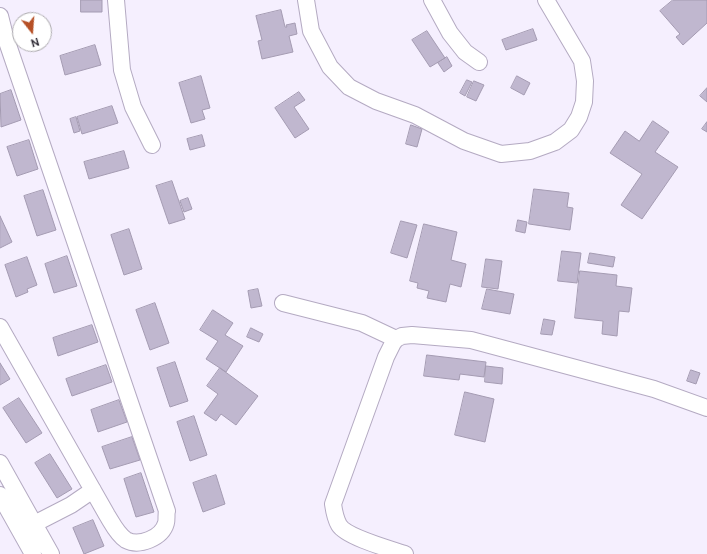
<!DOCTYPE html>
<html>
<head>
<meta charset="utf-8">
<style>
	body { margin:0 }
	#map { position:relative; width:707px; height:554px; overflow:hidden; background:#f5effe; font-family:Ubuntu,sans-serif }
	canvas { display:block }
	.north { position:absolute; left:12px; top:12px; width:40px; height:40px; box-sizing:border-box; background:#fff; border:1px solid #adabaf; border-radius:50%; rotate:163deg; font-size:11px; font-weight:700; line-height:16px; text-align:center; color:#312d37 }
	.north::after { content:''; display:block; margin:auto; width:14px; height:18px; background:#b65026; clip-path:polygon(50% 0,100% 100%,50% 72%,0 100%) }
</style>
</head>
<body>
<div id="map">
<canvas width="707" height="554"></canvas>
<div class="north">N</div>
</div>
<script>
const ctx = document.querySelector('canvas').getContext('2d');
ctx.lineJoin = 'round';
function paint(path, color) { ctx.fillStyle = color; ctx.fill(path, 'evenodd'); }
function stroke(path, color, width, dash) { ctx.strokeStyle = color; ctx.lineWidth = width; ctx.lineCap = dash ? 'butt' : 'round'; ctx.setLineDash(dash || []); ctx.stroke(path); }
const building = new Path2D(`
	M81,0H102V12H81Z
	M673,0H707V23L683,45L676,37L680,34L660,11Z
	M281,10L285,27H287L286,25L295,23L297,34L289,36L293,52L262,59L258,41L262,40L256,16Z
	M533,29L537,40L506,50L502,40Z
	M427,31L445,58L430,67L412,40Z
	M95,45L101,65L65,75L60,56Z
	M447,57L452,66L444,72L438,63Z
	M201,76L210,108L202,110L205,119L191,123L179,83Z
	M517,76L530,83L524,95L511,88Z
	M467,80L472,82L465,96L460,93Z
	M474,81L484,85L476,101L467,97Z
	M707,88V102L700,96Z
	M11,90L21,120L1,127L0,94Z
	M299,92L305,100L294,107L309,129L295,138L275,108Z
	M112,106L118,123L82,134L77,117Z
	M76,117L80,131L74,133L70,119Z
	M653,121L669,132L655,152L678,167L642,219L621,205L642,174L610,153L625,131L639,141Z
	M707,122V132L702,129Z
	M411,125L422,129L417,147L406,144Z
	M202,135L205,146L190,150L187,139Z
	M29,140L38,169L17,176L7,147Z
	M124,151L129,168L89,179L84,162Z
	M172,181L185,219L169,224L156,186Z
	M534,189L569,193L567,207L573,208L570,230L529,224Z
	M43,190L56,230L37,236L24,196Z
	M188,198L192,209L184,212L180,201Z
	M0,216L12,242L0,248Z
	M518,220L527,222L525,233L516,231Z
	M401,221L417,225L407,258L391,253Z
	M424,224L457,232L451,260L466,264L461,287L450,284L446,302L427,298L429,291L417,288L418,283L410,281Z
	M129,229L142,269L124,275L111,235Z
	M562,251L581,253L577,283L558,281Z
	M590,253L615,257L613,267L588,263Z
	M67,256L77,286L54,293L45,264Z
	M27,257L37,285L27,289L28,292L16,297L5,265Z
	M486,259L502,261L498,289L482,287Z
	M580,271L617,275L616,286L632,288L629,312L619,311L617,336L602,334L603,321L575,318Z
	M258,289L262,306L251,308L248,291Z
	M487,289L514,294L510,314L482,309Z
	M155,303L169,343L150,350L136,310Z
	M213,310L233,323L225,335L243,346L226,372L206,359L218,341L200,330Z
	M544,319L555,321L552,335L541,334Z
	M92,325L98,342L58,356L53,338Z
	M251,328L263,334L259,342L247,337Z
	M427,355L486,362L484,377L460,374L459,380L424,376Z
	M175,362L188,401L170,407L157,368Z
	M0,363L10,379L0,385Z
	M106,365L112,382L72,396L66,379Z
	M486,366L503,368L502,384L485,382Z
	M220,368L258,396L236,425L221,414L216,421L204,413L218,394L207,386Z
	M691,370L700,373L696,384L687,381Z
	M465,392L494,399L485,442L455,435Z
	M19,398L42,433L26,443L3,408Z
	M119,400L127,422L98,432L91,410Z
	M194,416L207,455L190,461L177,422Z
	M132,437L140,460L110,469L102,447Z
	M50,454L72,489L57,498L35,463Z
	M141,473L154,512L136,517L124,479Z
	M216,475L225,504L203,512L193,483Z
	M93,520L104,546L84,554L73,528Z`);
const minor = new Path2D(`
	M116,0L122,70L133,107L152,145
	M306,0L311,31L330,67L349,87L376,101L415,115L464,141L501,154L530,151L555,142L571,130L579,117L584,102L585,81L582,61L546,0
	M432,0L450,33L465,52L479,62
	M0,16L5,36L167,511C166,514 167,520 166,523C162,538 139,547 126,540C117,534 112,523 107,515L0,327
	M283,303L362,323L396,339
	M0,463L51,554
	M0,495L33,554
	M34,524L71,505L93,490
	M405,554C390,549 346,537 339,525C335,518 334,511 333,504L386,357L393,343L396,339L402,336L412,335L471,340L654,389L707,408`);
paint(building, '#c0b7cf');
stroke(building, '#a49bb2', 1);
stroke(minor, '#b4aac2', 18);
stroke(minor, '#fff', 16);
</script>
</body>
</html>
